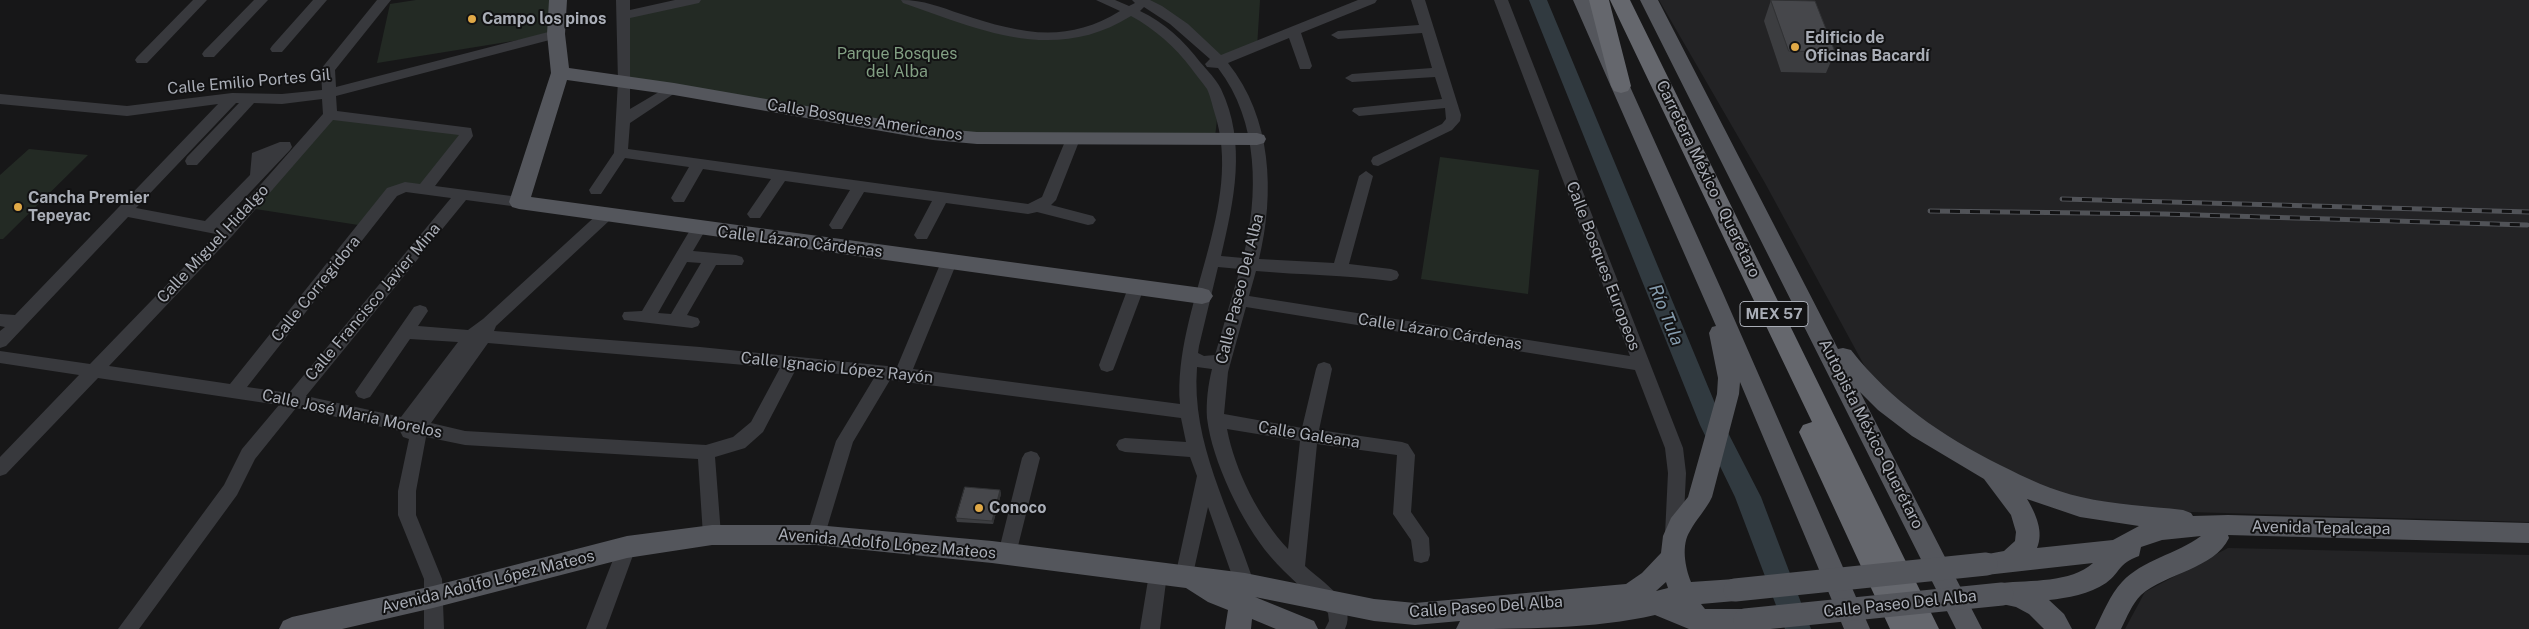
<!DOCTYPE html>
<html>
<head>
<meta charset="utf-8">
<style>
	body { margin:0 }
	canvas { display:block; background:#171718 }
</style>
</head>
<body>
<canvas width="2529" height="629"></canvas>
<script>
const ctx = document.querySelector('canvas').getContext('2d');
ctx.lineJoin = 'round';
function paint(path, color) { ctx.fillStyle = color; ctx.fill(path, 'evenodd'); }
function stroke(path, color, width, dash) { ctx.strokeStyle = color; ctx.lineWidth = width; ctx.lineCap = dash ? 'butt' : 'round'; ctx.setLineDash(dash || []); ctx.stroke(path); }
function label(font, color, halo, rows, align = 'center') {
  ctx.font = font + ' "Public Sans",sans-serif'; ctx.lineWidth = 4; ctx.setLineDash([]); ctx.textBaseline = 'middle'; ctx.strokeStyle = halo; ctx.fillStyle = color; for (const [text, x, y, turn = 0] of rows) {
    ctx.save(); ctx.translate(x, y); ctx.rotate((+turn || 0) * Math.PI / 180); ctx.textAlign = isNaN(turn) ? turn : align; if (halo) ctx.strokeText(text, 0, 0); ctx.fillText(text, 0, 0); ctx.restore();
  }
}
const built = new Path2D(`
	M1659,0H2529V522L2157,511L2048,492L1931,434L1870,376L1765,183Z
	M2228,548L2529,555V629H2125L2145,592Z`);
const green = new Path2D(`
	M416,0H558L556,34L377,63L390,4Z
	M694,0H908L1021,34L1068,38L1131,10L1157,24L1219,101L1215,137L977,138L625,81L624,15Z
	M1139,0H1260L1257,47L1221,61Z
	M330,115L467,132L423,190L398,188L365,226L249,208Z
	M29,149L88,155L3,239H0V175Z
	M1440,157L1539,170L1528,294L1421,279Z`);
const river = new Path2D(`
	M1529,0H1547L1724,425L1761,497L1811,629H1785L1735,497L1700,425Z`);
const minor = new Path2D(`
	M193,0H207L147,63H137L135,60L137,57Z
	M254,0H268L214,57H204L202,54L204,51Z
	M313,0H327L282,52H272L270,49L272,46Z
	M377,0H391L335,70L336,87L556,30L563,34L561,37L336,96L337,111L471,128L473,136L471,139L435,186L519,197L524,198L527,202L524,206L519,207L466,200L306,396L401,417L458,342L410,339L370,397L364,399L358,397L355,392L414,307L420,305L426,307L428,311L418,326L468,330L483,319L600,212H610L613,216L610,220L496,326L494,331L700,347L897,367L941,262L943,258H955L957,262L913,369L1180,404C1173,307 1246,206 1214,111C1212,104 1210,95 1207,89C1202,82 1196,75 1191,68C1175,47 1155,29 1131,16C1054,64 981,30 903,3L901,0C924,0 940,7 961,14C1019,33 1065,45 1120,11L1096,0H1115L1129,6L1135,3L1132,0H1150L1162,6L1188,24L1221,55L1358,0H1377L1375,3L1301,33L1312,66L1310,69H1300L1289,38L1228,63C1272,118 1275,193 1259,259L1334,263L1359,176L1366,171L1373,176L1349,264L1391,269L1397,271L1399,275L1397,279L1391,281C1346,275 1301,275 1256,271L1249,296L1630,356L1494,0H1508L1683,448L1686,473L1683,535L1681,541L1674,543L1667,541L1665,535L1668,473L1665,448L1635,370L1246,307L1228,372L1224,414L1302,428L1316,369L1318,364L1324,362L1330,364L1332,369L1319,430L1402,442L1408,444L1415,455L1411,512L1429,538L1430,555L1428,561L1421,563L1414,561L1411,540L1393,514L1397,455L1317,444L1305,566C1321,581 1358,603 1345,629H1325L1329,621L1328,613C1309,593 1288,577 1270,556C1242,523 1212,461 1207,418C1206,402 1208,385 1212,369L1197,367C1191,443 1230,510 1253,580L1261,591L1258,597L1251,599L1244,597L1235,584L1208,507L1191,583L1184,585L1177,583L1175,577L1197,476L1190,457L1125,452L1119,450L1116,445L1119,440L1125,438L1186,442L1181,418L890,380L853,442L823,541L816,543L809,541L807,535L836,441L874,378L796,369L763,432L745,448L715,457L721,535L719,541L712,543L705,541L703,535L698,459L465,445L426,437L416,491V515L442,579L444,629H424V579L398,515V491L409,439L403,437L400,431L296,408L255,459L237,495L139,629H118L224,485L242,449L279,405L98,378L6,474L0,476V457L79,375L0,363V351L90,364L216,234L128,217L6,346L0,348V331L5,327L0,326V314L15,315L218,104L127,116L0,104V94L127,106L232,93L282,94L322,90L321,69ZM1144,7L1170,24L1210,59L1205,64L1207,67L1218,68C1259,121 1259,195 1243,258L1221,256C1234,201 1247,143 1221,89C1216,79 1207,70 1200,62C1184,41 1164,22 1140,11ZM322,99L323,114L224,226L220,224L290,150L292,147L290,142H280L252,153L250,175L205,221L136,208L236,103H239L187,157L185,161L187,165H197L254,103L282,104ZM333,120L459,135L420,184L405,182L387,188L230,384L109,366L233,235ZM406,192L451,198L289,393L247,387L397,196ZM1218,267L1240,269L1215,355L1204,356L1198,353L1199,346ZM488,343L780,368L751,422L733,437L706,445L465,431L431,423ZM1227,429L1300,441L1288,549C1259,518 1235,471 1227,429Z
	M616,0H630V10L675,0H701L699,3L630,18V109L669,86L674,84L681,89L630,123L628,149L1028,204L1042,197L1066,139L1073,134L1080,139L1056,200L1051,205L1093,216L1096,220L1093,224L1088,225L1037,212L1028,214L946,203L927,239H917L914,235L932,201L864,192L842,229H832L829,225L850,190L785,181L760,218H750L747,214L771,179L703,169L684,202H674L671,198L689,167L625,158L601,194H591L589,190L614,153L618,81Z
	M1411,0H1425L1461,115L1460,121L1452,130L1378,166L1373,165L1371,161L1373,157L1442,124L1446,119L1445,108L1359,116L1352,111L1354,108L1442,99L1435,77L1352,82L1345,78L1352,74L1432,68L1422,33L1338,39L1331,35L1338,31L1419,25Z
	M698,224L703,225L706,229L693,251L736,255L742,257L744,261L742,265H716L687,315L698,318L700,322L698,326L692,328L624,320L622,316L624,312L642,311L693,225ZM687,262L701,263L671,314L658,313Z
	M1136,282L1142,284L1144,288L1115,365L1113,370L1107,372L1101,370L1099,365L1128,288L1130,284Z
	M1031,451L1037,453L1040,458L1016,554L1014,560L1007,562L1000,560L998,554L1022,458L1025,453Z
	M627,539L634,541L636,547L606,629H586L618,547L620,541Z
	M1158,566L1165,568L1167,574L1160,629H1140L1149,574L1151,568Z`);
const major = new Path2D(`
	M549,0H567L565,34L569,68L674,83L933,128L977,132L1257,133L1264,135L1266,139L1264,143L1257,145L977,144L933,140L674,95L567,80L531,197L1202,288L1209,290L1213,296L1209,302L1202,304L519,209L512,207L509,202L551,73L547,34Z
	M1573,0H1591L1722,291L1870,629H1844L1740,382L1739,394L1712,497C1706,510 1696,519 1690,531C1681,545 1685,567 1691,582L1735,579L1744,582L1747,590L1744,598L1735,601L1701,604L1705,609H1745L1754,612L1758,620L1751,629H1689L1655,615C1596,629 1519,629 1456,629L1460,621L1415,625L1374,621L1255,597L1314,621L1318,629H1276L1252,619L1251,629H1225L1228,610L1208,602L1186,588L992,563L816,545H712L627,558L433,608L342,629H279L283,621L292,617L433,586L627,536L712,525H816L992,541L1245,573L1374,599L1415,603L1626,584L1642,573L1661,553L1663,536L1671,518L1688,497L1717,394L1718,378L1709,333L1712,327L1716,326ZM1666,582L1668,588L1656,591Z
	M1640,0H1658L1838,349L1843,348L1851,350C1891,401 1942,436 2000,465C2026,478 2053,491 2081,497C2115,505 2149,506 2183,510L2191,513L2193,516L2228,515L2529,523V543L2228,535L2229,538C2214,569 2166,573 2141,595C2132,604 2127,617 2121,629H2095C2103,613 2110,595 2122,582C2142,560 2177,554 2201,536L2162,540L2141,547L2139,556C2117,564 2122,571 2106,583C2090,594 2067,598 2049,600L2064,614L2072,629H2044L2029,614L2016,607L1993,602L1990,594L1993,586L2002,583C2030,580 2071,583 2093,563L1986,575L1977,572L1974,564L1977,556L2004,551L2015,541L2016,532L2011,515L1984,479L1912,436L1878,410L1860,392L1982,629H1956ZM2027,499L2080,517L2139,526L2113,540L2037,548C2044,532 2036,514 2027,499Z`);
const highway = new Path2D(`
	M1589,0H1609L1631,86L1628,91L1621,93L1614,91L1611,86Z
	M1610,0H1630L1939,629H1890L1799,432L1803,425L1812,422Z`);
const rail = new Path2D(`
	M2062,199L2529,212
	M1930,211L2164,214L2527,225`);
const majorBridge = new Path2D(`
	M1735,590L1986,564
	M1745,620L2002,594`);
const wall = new Path2D(`
	M1771,0L1835,52L1826,73L1781,72L1764,21Z
	M1000,490L1001,494L993,524L957,522L956,518Z`);
const shadedWall = new Path2D(`
	M1000,490L1001,494L993,524L992,521Z`);
const building = new Path2D(`
	M1771,0L1815,1L1835,52L1789,51Z
	M965,487L1000,490L992,521L956,518Z`);
const markers = [
	[472,19,5,"#e0a947"],
	[1795,47,5,"#e0a947"],
	[18,207,5,"#e0a947"],
	[979,508,5,"#e0a947"]
];
const shields = [
	[1774,314,68]
];
const shieldNames = [
	["MEX 57",1774,314]
];
const poiNames = [
	["Campo los pinos",482,19],
	["Edificio de",1805,38],
	["Oficinas Bacardí",1805,56],
	["Cancha Premier",28,198],
	["Tepeyac",28,216],
	["Conoco",989,508]
];
const parkNames = [
	["Parque Bosques",897,54],
	["del Alba",897,72]
];
const streetNames = [
	["Calle Emilio Portes Gil",249,82,-5],
	["Calle Bosques Americanos",865,120,9],
	["Carretera México - Querétaro",1708,179,64],
	["Calle Lázaro Cárdenas",800,242,7],
	["Calle Miguel Hidalgo",213,244,-47],
	["Calle Bosques Europeos",1603,266,69],
	["Calle Corregidora",316,289,-51],
	["Calle Paseo Del Alba",1240,289,-76],
	["Calle Francisco Javier Mina",373,302,-50],
	["Calle Lázaro Cárdenas",1440,332,9],
	["Calle Ignacio López Rayón",837,368,6],
	["Calle José María Morelos",352,414,12],
	["Autopista México-Querétaro",1871,434,63],
	["Calle Galeana",1309,435,9],
	["Avenida Tepalcapa",2321,528,1],
	["Avenida Adolfo López Mateos",887,544,5],
	["Avenida Adolfo López Mateos",488,582,-14],
	["Calle Paseo Del Alba",1900,604,-6],
	["Calle Paseo Del Alba",1486,607,-4]
];
const waterNames = [
	["Río Tula",1666,315,68]
];
paint(built, '#232325');
paint(green, '#232a24');
paint(river, '#313a40');
paint(minor, '#38393d');
paint(major, '#54565c');
paint(highway, '#65676d');
stroke(rail, '#515358', 5);
stroke(rail, '#121213', 3, [10]);
stroke(majorBridge, '#54565c', 23);
paint(wall, '#3c3d40');
paint(shadedWall, '#313234');
paint(building, '#46474b');
stroke(building, '#313234', 1);
for (const [x, y, r, color] of markers) { const dot = new Path2D(); dot.arc(x, y, r, 0, 2 * Math.PI); ctx.fillStyle = color; ctx.fill(dot); stroke(dot, '#121213', 2); }
for (const [x, y, w] of shields) { const box = new Path2D(); box.roundRect(x - w / 2, y - 12.5, w, 25, 4); ctx.fillStyle = '#121213'; ctx.fill(box); stroke(box, '#aaaeb7', 1); }
label('bold 15px', '#aaaeb7', null, shieldNames);
label('bold 16px', '#aaaeb7', '#121213', poiNames, 'left');
label('16px', '#83a084', '#121213', parkNames);
label('16px', '#aaaeb7', '#121213', streetNames);
label('italic 18px', '#859cae', '#121213', waterNames);
</script>
</body>
</html>
